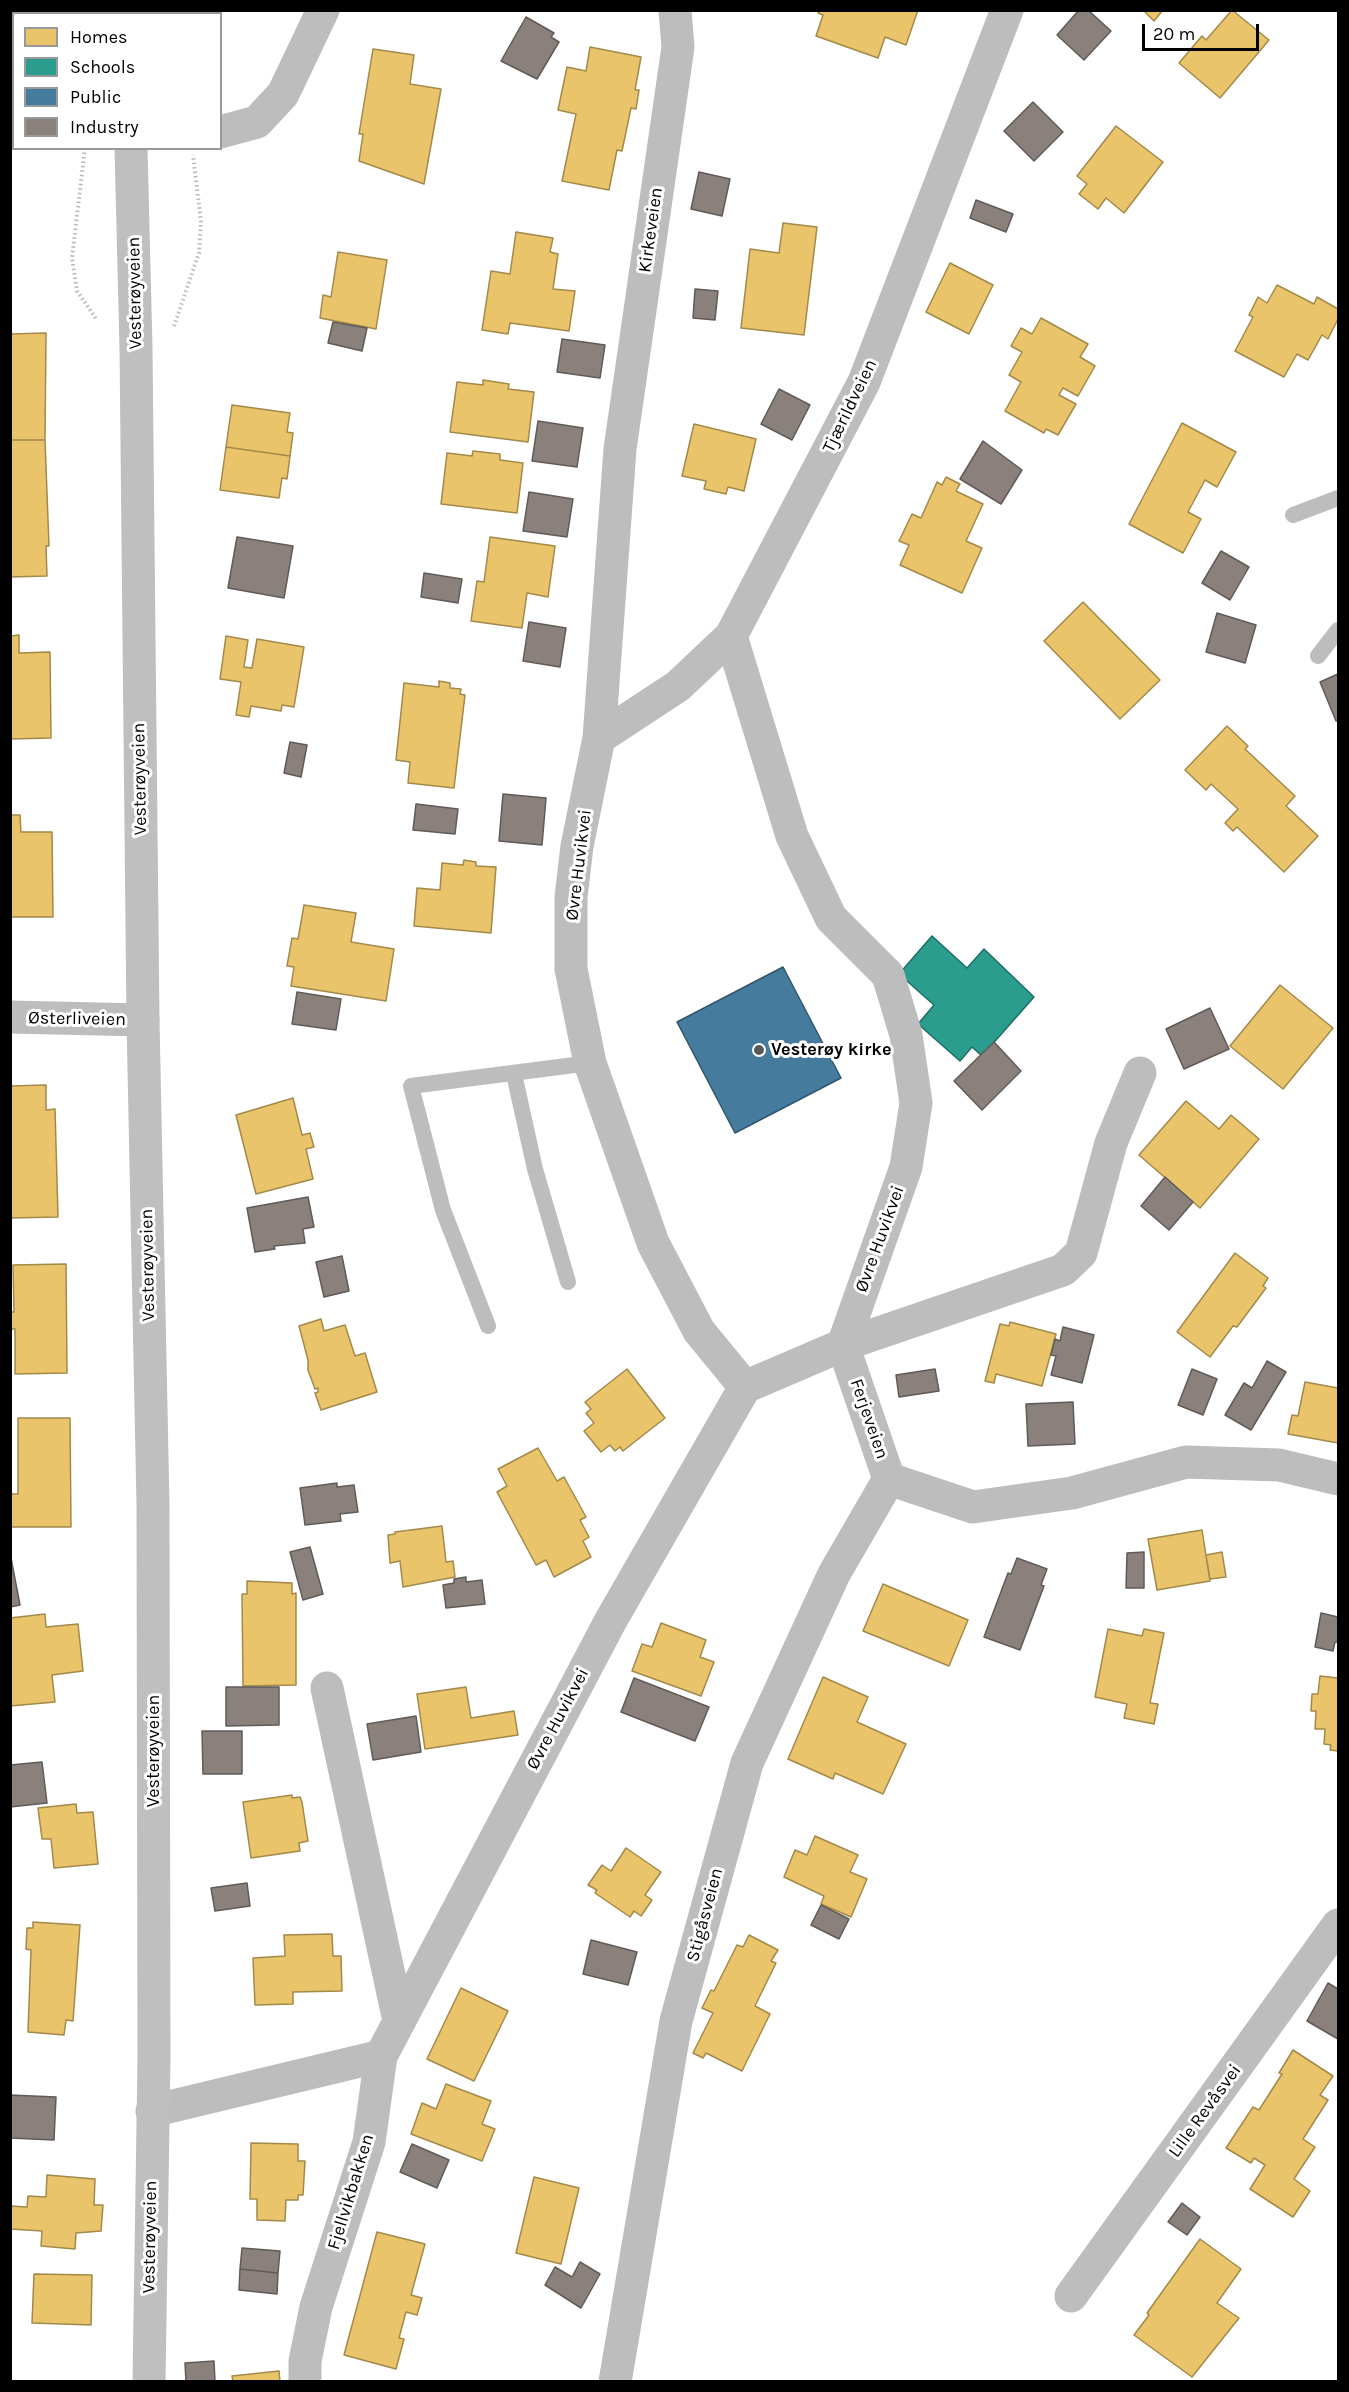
<!DOCTYPE html>
<html>
<head>
<meta charset="utf-8">
<style>
	body { margin:0 }
	#map { position:relative; width:1349px; height:2392px; overflow:hidden; background:#fff; font-family:Karla,sans-serif }
	canvas { display:block }
	.frame { position:absolute; inset:0; border:12px solid #000; pointer-events:none }
	.legend { position:absolute; left:12px; top:12px; width:210px; height:138px; box-sizing:border-box; background:#fff; border:2px solid #999; margin:0; padding:8px 10px; list-style:none; font-size:18px; color:#000 }
	.legend li { display:flex; align-items:center; gap:12px; height:30px }
	.legend b { width:30px; border:2px solid #999 }
	.scale { position:absolute; left:1142px; top:24px; width:117px; height:27px; box-sizing:border-box; border:3px solid #000; border-top:0; padding-left:8px; font-size:18px; line-height:21px; white-space:nowrap; color:#000; -webkit-text-stroke:4px #fff; paint-order:stroke }
</style>
</head>
<body>
<div id="map">
<canvas width="1349" height="2392"></canvas>
<div class="frame"></div>
<ul class="legend">
<li><b style="height:16px;background:#e9c46a"></b>Homes</li>
<li><b style="height:16px;background:#2a9d8f"></b>Schools</li>
<li><b style="height:16px;background:#457b9d"></b>Public</li>
<li><b style="height:16px;background:#8a817c"></b>Industry</li>
</ul>
<div class="scale">20 m</div>
</div>
<script>
const ctx = document.querySelector('canvas').getContext('2d');
ctx.lineJoin = 'round';
function paint(path, color) { ctx.fillStyle = color; ctx.fill(path, 'evenodd'); }
function stroke(path, color, width, dash) { ctx.strokeStyle = color; ctx.lineWidth = width; ctx.lineCap = dash ? 'butt' : 'round'; ctx.setLineDash(dash || []); ctx.stroke(path); }
function label(font, color, halo, rows, align = 'center') {
  ctx.font = font + ' Karla,sans-serif'; ctx.lineWidth = 6; ctx.setLineDash([]); ctx.textBaseline = 'middle'; ctx.strokeStyle = halo; ctx.fillStyle = color; for (const [text, x, y, turn = 0] of rows) {
    ctx.save(); ctx.translate(x, y); ctx.rotate((+turn || 0) * Math.PI / 180); ctx.textAlign = isNaN(turn) ? turn : align; if (halo) ctx.strokeText(text, 0, 0); ctx.fillText(text, 0, 0); ctx.restore();
  }
}
const homes = new Path2D(`
	M819,10H918L906,45L885,37L878,58L816,36L823,15L818,13Z
	M1143,10H1163L1154,21Z
	M1232,10L1269,40L1220,98L1179,63L1202,36L1206,40Z
	M590,47L641,57L635,90H639L636,109L631,108L622,151L617,150L609,190L562,181L576,114L558,110L567,67L586,71Z
	M373,49L414,55L410,84L441,89L424,184L359,161L363,134H359Z
	M1116,126L1163,162L1124,213L1106,198L1098,209L1079,194L1087,184L1077,176Z
	M783,223L817,227L804,335L741,328L750,249L779,253Z
	M516,232L553,238L550,252L558,254L553,289L575,291L569,331L510,323L508,334L482,330L491,271L510,274Z
	M338,252L387,260L376,329L320,318L323,295L331,297Z
	M950,263L993,285L969,334L926,312Z
	M1277,285L1314,304L1317,297L1338,309V319L1328,339L1322,335L1308,360L1297,354L1284,377L1235,351L1253,317L1249,315L1258,297L1267,303Z
	M1041,318L1088,344L1080,357L1095,366L1078,396L1063,388L1059,395L1076,404L1058,435L1046,429L1044,433L1005,411L1021,382L1009,375L1022,352L1011,346L1021,328L1032,334Z
	M46,333L45,440H10V334Z
	M483,380L509,384L508,389L534,392L528,442L450,432L457,382L483,385Z
	M232,405L290,413L287,432L293,433L290,456L226,447Z
	M1182,423L1236,452L1217,487L1205,480L1188,512L1201,519L1183,553L1129,524Z
	M694,424L756,439L744,491L728,487L726,494L704,489L706,481L682,476Z
	M10,440H45L49,546H46L47,576L10,577Z
	M226,447L290,456L287,479L282,478L279,498L220,490Z
	M473,451L500,454V460L523,463L517,513L441,504L447,453L472,456Z
	M946,477L960,484L956,491L983,504L966,541L982,548L962,593L900,565L909,545L899,541L912,514L921,518L937,482L942,485Z
	M490,537L555,546L548,597L527,593L522,628L471,621L477,581L484,582Z
	M1083,602L1160,680L1120,719L1044,641Z
	M19,635V653L50,652L51,738L10,739V636Z
	M226,636L248,640L244,667L252,668L257,639L304,647L294,707L282,705L281,711L251,706L249,717L236,715L241,682L220,679Z
	M439,681L450,683V688L461,689L460,694L465,695L454,788L408,783L410,762L396,760L404,683L439,687Z
	M1227,726L1248,746L1245,749L1295,796L1286,806L1318,836L1284,872L1237,827L1233,831L1225,823L1238,809L1211,784L1206,790L1185,770Z
	M10,815H20L21,832H52L53,917H10Z
	M464,860L476,862V866L496,867L491,933L414,926L417,888L440,890L442,863L463,865Z
	M304,905L356,913L351,942L394,949L386,1001L291,986L294,967L287,966L292,938L298,939Z
	M1280,985L1333,1028L1283,1089L1230,1046Z
	M46,1085V1110L55,1109L58,1217L10,1218V1086Z
	M293,1098L302,1135L310,1133L314,1147L306,1149L313,1179L256,1194L236,1115Z
	M1186,1101L1219,1129L1231,1115L1259,1139L1200,1208L1139,1155Z
	M1235,1253L1268,1278L1263,1286L1266,1288L1237,1327L1233,1326L1210,1357L1177,1332Z
	M66,1264L67,1373L15,1374V1329H10V1312H14L13,1265Z
	M321,1319L324,1331L345,1325L355,1356L365,1353L377,1392L321,1410L315,1393L318,1392V1388L315,1389L308,1370V1360L299,1326Z
	M1010,1322L1056,1334L1042,1386L996,1374L994,1383L985,1381L1000,1324L1009,1326Z
	M627,1369L665,1418L623,1451L620,1447L615,1451L610,1445L601,1452L584,1431L594,1423L586,1413L591,1409L585,1402Z
	M1305,1382L1338,1388V1443L1288,1434L1292,1415L1298,1416Z
	M18,1418H70L71,1527H10V1494H18Z
	M538,1448L557,1481L564,1477L586,1517L580,1520L589,1537L583,1541L591,1557L554,1577L546,1560L536,1565L497,1492L507,1486L498,1469Z
	M442,1526L446,1562L453,1561L455,1577L403,1587L400,1561L390,1563L388,1535L395,1534V1532Z
	M1202,1530L1210,1581L1157,1590L1148,1539Z
	M1222,1552L1226,1577L1210,1579L1206,1555Z
	M247,1581L292,1583V1594L296,1593V1685L243,1686L242,1594H247Z
	M883,1584L968,1620L949,1666L863,1631Z
	M45,1614L46,1627L78,1624L83,1671L52,1675L55,1702L10,1706V1618Z
	M661,1623L706,1640L700,1657L714,1662L701,1696L632,1671L642,1644L652,1647Z
	M1108,1629L1142,1636L1144,1629L1164,1633L1150,1703L1158,1704L1154,1724L1124,1718L1127,1704L1095,1697Z
	M1320,1676L1338,1678V1751L1330,1750L1331,1745L1324,1744L1325,1729H1315L1316,1711H1311L1312,1694H1318Z
	M823,1677L868,1697L857,1722L906,1744L883,1794L835,1773L833,1779L788,1759Z
	M466,1687L471,1718L514,1711L518,1735L425,1749L417,1694Z
	M292,1795V1798L300,1797L302,1802L308,1841L299,1843L300,1851L251,1858L243,1802Z
	M76,1804L77,1813L93,1812L98,1864L54,1868L51,1839H42L38,1808Z
	M815,1836L858,1855L850,1872L867,1879L851,1917L821,1904L824,1896L784,1877L795,1850L807,1855Z
	M626,1848L661,1872L645,1895L652,1900L641,1916L634,1911L630,1917L595,1893L597,1890L588,1885L602,1865L611,1871Z
	M33,1922L80,1925L73,2021L66,2020L64,2035L28,2032L31,1950L26,1949L27,1928H33Z
	M332,1934L333,1956H341L342,1991L293,1992V2004L255,2005L253,1958L285,1956L284,1935Z
	M749,1935L778,1950L771,1961L776,1963L755,2006L770,2014L742,2071L706,2053L703,2058L693,2053L713,2013L702,2008L711,1990L714,1991L737,1945L743,1947Z
	M461,1988L508,2011L474,2081L427,2059Z
	M1293,2050L1333,2076L1320,2095L1328,2100L1303,2139L1315,2147L1294,2179L1310,2191L1293,2217L1250,2189L1265,2165L1254,2158L1251,2163L1226,2148L1253,2107L1259,2110L1282,2074L1279,2073Z
	M446,2084L491,2101L482,2124L495,2129L482,2161L411,2134L422,2103L436,2109Z
	M251,2143L298,2144V2161H305L303,2195H298V2200H286L285,2221L257,2220V2199H250Z
	M47,2175L95,2179L94,2205H103L101,2231L76,2233L75,2249L41,2246L42,2231L10,2229V2206L27,2207L28,2196L46,2197Z
	M534,2177L579,2188L561,2264L516,2253Z
	M377,2232L425,2244L411,2295L422,2298L417,2315L406,2312L399,2338L404,2339L396,2369L344,2355Z
	M1200,2239L1241,2269L1217,2303L1239,2318L1192,2377L1134,2335L1149,2315L1147,2313Z
	M34,2274L92,2275L91,2325L32,2323Z
	M279,2371L280,2382H233L232,2376Z`);
const schools = new Path2D(`
	M932,936L967,968L984,949L1034,997L982,1056L972,1047L960,1061L918,1024L934,1005L899,974Z`);
const public = new Path2D(`
	M783,967L841,1078L735,1133L677,1022Z`);
const industry = new Path2D(`
	M1079,10H1088L1111,31L1084,60L1057,35Z
	M526,17L554,33L551,37L559,42L537,79L501,61Z
	M1033,102L1063,132L1034,161L1004,131Z
	M699,172L730,179L722,216L691,209Z
	M976,200L1013,214L1006,232L970,218Z
	M695,289L718,291L715,320L693,318Z
	M333,322L367,328L362,351L328,343Z
	M562,339L605,345L600,378L557,372Z
	M779,389L810,405L792,440L761,424Z
	M538,421L583,428L577,467L532,461Z
	M983,441L1022,470L1001,504L960,479Z
	M529,492L573,499L567,537L523,531Z
	M237,537L293,546L284,598L228,588Z
	M1221,551L1249,567L1230,600L1202,583Z
	M424,573L462,579L458,603L421,597Z
	M1217,613L1256,625L1245,663L1206,652Z
	M529,622L566,628L560,667L523,661Z
	M1338,674V720L1336,721L1320,682Z
	M290,742L307,745L301,777L284,773Z
	M503,794L546,798L542,845L499,841Z
	M416,804L458,809L455,834L413,830Z
	M297,992L341,999L336,1030L292,1024Z
	M1210,1008L1229,1049L1184,1069L1166,1029Z
	M994,1042L1021,1071L982,1110L954,1081Z
	M1165,1177L1193,1202L1169,1230L1141,1206Z
	M308,1197L314,1227L303,1229L305,1243L274,1246L275,1249L255,1252L247,1208Z
	M342,1256L349,1291L324,1297L316,1262Z
	M1063,1327L1094,1335L1082,1383L1051,1375L1056,1356L1051,1355L1055,1339L1060,1341Z
	M1267,1361L1286,1372L1251,1430L1225,1415L1244,1383L1252,1388Z
	M935,1369L939,1391L899,1397L896,1375Z
	M1192,1369L1217,1379L1203,1415L1178,1405Z
	M1073,1402L1075,1444L1028,1446L1026,1404Z
	M337,1483V1487L354,1485L358,1512L340,1514L341,1521L305,1525L300,1488Z
	M310,1547L323,1594L303,1600L290,1552Z
	M1144,1552V1588H1126L1127,1553Z
	M11,1558L20,1605L10,1607V1558Z
	M1017,1558L1047,1569L1041,1585L1044,1586L1020,1650L984,1637L1008,1573L1011,1574Z
	M466,1577V1582L482,1580L485,1604L446,1608L443,1585L454,1583V1579Z
	M1321,1613L1338,1617V1642H1335L1333,1651L1315,1647Z
	M634,1678L709,1707L695,1741L621,1712Z
	M226,1687H279V1725L226,1726Z
	M416,1716L421,1752L373,1760L367,1724Z
	M202,1731H242V1774H203Z
	M42,1762L47,1803L10,1807V1765Z
	M247,1883L250,1906L215,1911L211,1888Z
	M821,1905L849,1919L839,1939L811,1925Z
	M591,1940L637,1952L628,1985L583,1974Z
	M1328,1983L1338,1989V2039L1307,2021Z
	M10,2095L56,2097L54,2140L10,2138Z
	M412,2144L449,2160L437,2188L400,2172Z
	M1182,2203L1200,2217L1187,2235L1168,2222Z
	M242,2248L280,2251L278,2273L240,2269Z
	M580,2262L600,2274L581,2308L545,2285L555,2267L572,2277Z
	M240,2269L278,2273L277,2294L239,2290Z
	M214,2361L215,2382H186L185,2363Z`);
const path = new Path2D(`
	M188,10V14
	M83,14V10
	M85,148L72,258L77,291L97,320
	M174,326L199,253L201,222L193,155`);
const service = new Path2D(`
	M1293,515L1338,498
	M1318,656L1338,630
	M514,1074L535,1169L568,1282
	M488,1326L443,1210L411,1086L590,1063`);
const minor = new Path2D(`
	M675,10L678,47L620,449L599,738L577,846L571,897V969L590,1063L653,1243L699,1331L745,1387
	M220,132L257,122L283,94L323,10
	M731,636L792,836L831,918L888,975L906,1035L916,1103L906,1167L843,1345
	M599,738L678,686L731,636L864,382L1007,10
	M10,1017L143,1020
	M843,1345L889,1479L973,1507L1072,1493L1186,1462L1279,1465L1338,1479
	M327,1688L399,2021
	M152,2111L381,2056
	M1071,2296L1338,1925
	M305,2382V2361L316,2307L369,2142L381,2056L611,1620L745,1387L843,1345L1063,1270L1081,1253L1111,1143L1140,1073
	M615,2382L676,2021L747,1763L834,1574L889,1479`);
const secondary = new Path2D(`
	M131,10V14
	M131,148L136,348L143,1020L153,1505L154,2058L149,2382`);
const markers = [
	[759,1050,6,"#595959"]
];
const streetNames = [
	["Kirkeveien",651,230,-82],
	["Vesterøyveien",135,293,-91],
	["Tjærildveien",850,406,-64],
	["Vesterøyveien",140,779,-91],
	["Øvre Huvikvei",579,865,-83],
	["Østerliveien",77,1019,1],
	["Øvre Huvikvei",880,1239,-70],
	["Vesterøyveien",148,1265,-91],
	["Ferjeveien",869,1419,71],
	["Øvre Huvikvei",558,1719,-62],
	["Vesterøyveien",154,1751,-90],
	["Stigåsveien",705,1915,-75],
	["Lille Revåsvei",1205,2111,-54],
	["Fjellvikbakken",351,2192,-73],
	["Vesterøyveien",150,2237,-89]
];
const poiNames = [
	["Vesterøy kirke",771,1050]
];
paint(homes, '#e9c46a');
stroke(homes, '#a3894a', 1.5);
paint(schools, '#2a9d8f');
stroke(schools, '#1d6e64', 1.5);
paint(public, '#457b9d');
stroke(public, '#30566e', 1.5);
paint(industry, '#8a817c');
stroke(industry, '#615a57', 1.5);
stroke(path, '#b8b8b8', 4, [1.5, 3]);
stroke(service, '#bdbdbd', 16);
stroke(minor, '#bdbdbd', 33);
stroke(secondary, '#bfbfbf', 33);
for (const [x, y, r, color] of markers) { const dot = new Path2D(); dot.arc(x, y, r, 0, 2 * Math.PI); ctx.fillStyle = color; ctx.fill(dot); stroke(dot, '#fff', 2); }
label('18px', '#000', '#fff', streetNames);
label('bold 18px', '#000', '#fff', poiNames, 'left');
</script>
</body>
</html>
